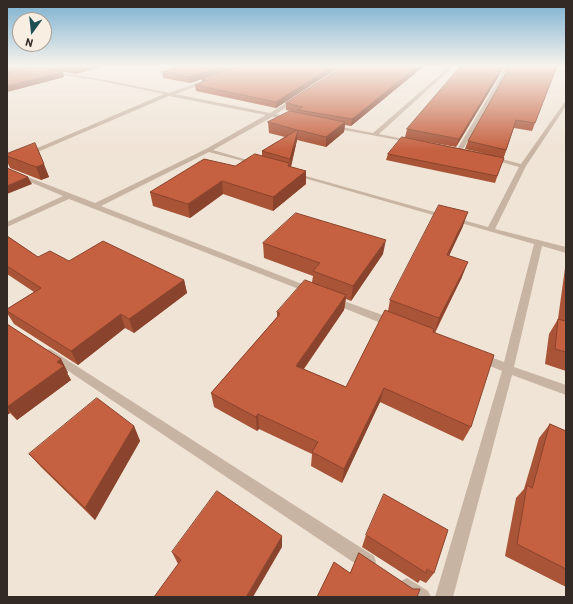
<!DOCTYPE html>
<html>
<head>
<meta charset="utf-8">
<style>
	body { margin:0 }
	#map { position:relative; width:573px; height:604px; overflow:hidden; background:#f0e4d6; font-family:Barlow,sans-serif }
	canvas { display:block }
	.frame { position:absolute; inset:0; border:8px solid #332925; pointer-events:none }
	.north { position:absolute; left:12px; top:12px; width:40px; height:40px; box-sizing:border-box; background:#f8eee2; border:1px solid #a99f96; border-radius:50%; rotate:195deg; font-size:11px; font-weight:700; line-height:16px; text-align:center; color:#332925 }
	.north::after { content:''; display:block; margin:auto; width:14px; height:18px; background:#1b4f53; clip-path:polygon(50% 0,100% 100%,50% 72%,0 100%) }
</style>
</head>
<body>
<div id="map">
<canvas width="573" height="604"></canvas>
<div class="frame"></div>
<div class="north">N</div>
</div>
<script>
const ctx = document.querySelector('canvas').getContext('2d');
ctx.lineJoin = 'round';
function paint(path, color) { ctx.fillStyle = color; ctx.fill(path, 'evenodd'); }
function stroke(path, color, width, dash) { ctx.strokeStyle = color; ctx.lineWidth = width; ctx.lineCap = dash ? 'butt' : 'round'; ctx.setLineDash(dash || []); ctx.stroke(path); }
const street = new Path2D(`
	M450,66H454L379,134L414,141V143L328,127L331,125L373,133Z
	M475,66H482L503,70L506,74L462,151L459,153L456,151L502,74L501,72Z
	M49,71L101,79L169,93L207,80L209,82L175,94L270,113L294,98H298V100L276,114L294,118V120L272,117L213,150L258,163V165L209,152L101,206L315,289L317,291L315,293H309L69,199L7,227V222L63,196L16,176V174H20L95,203L206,149L266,115L169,96L7,165V161L164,94L101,81L47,73Z
	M566,100V106L526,166L495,229L566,247V253L542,246L514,367L566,385V395L512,375L453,597H435L502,371L476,360L474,357L476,354L480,353L504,362L534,244L290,174L295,173L488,227L519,167L487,158L490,156L521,164Z
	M333,297L396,320L397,323L396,326H388L329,302L328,300Z
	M50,349L374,556L376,562L374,568L368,570L362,568L46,356L44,353L46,350Z
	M407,578L428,591L431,597C418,597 404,601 398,587L401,581Z`);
const wall = new Path2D(`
	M7,66H104L76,74L51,70L64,77L7,92Z
	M179,66H341L276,108L196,91L195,85L202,82V79L206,78L190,83L163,78L162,72Z
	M344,66H424L351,126L345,125L344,132L326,147L297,140L291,167L306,171V184L273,211L223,194L190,218L153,206L150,192L235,166L262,156V151L285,137L269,133L268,122L298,113L286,110V103Z
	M461,66H557L532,131L514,128L495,183L386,160L388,154L405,137L407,129ZM502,68L503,69L506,73L468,141L465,149L487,154L422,141L456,147L500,74Z
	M35,143L49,177L41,180L10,168L7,161V154Z
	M463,226L449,256L462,277L435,333L471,427L463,441L380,402L342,483L311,466L312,454L259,429L257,431L214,407L211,393L277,317V312L312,282L313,276L264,258L263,243L383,254L351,301L346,299L344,310L304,369L346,387L388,311L390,300Z
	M7,236L38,257L69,261L184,280L187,293L134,333L125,328L78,365L14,324L7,313V309L34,292L7,274Z
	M566,261V371L545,364L549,334L558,319Z
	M7,324L61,359L68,373H67L71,380L17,420L10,413L7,415Z
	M550,424L566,431V587L505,556L516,498L524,489L539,438Z
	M134,426L140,441L95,520L41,467L29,454Z
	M366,535L434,573L426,583L420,580L418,583L362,547Z
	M282,547L178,564L172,552Z`);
const shadedWall = new Path2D(`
	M20,66H26L27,70L7,74V69Z
	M85,66H104L76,74L74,69Z
	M224,66H241L190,83V77Z
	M333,66H341L276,108V102Z
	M418,66H424L351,126L352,119Z
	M502,67L500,74L456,147L459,139Z
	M63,72L64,77L7,92V86Z
	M345,122L344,132L326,147V137Z
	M298,130L297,140L290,170V159Z
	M44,164L49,177L41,180L36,167Z
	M306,171V184L273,211V197Z
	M28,177L32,184L7,194V186Z
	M222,181L223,194L190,218L188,204Z
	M468,212L463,226L442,270L447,255Z
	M386,240L383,254L351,301L353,286Z
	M468,262L462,277L434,333L439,318Z
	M184,280L187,293L134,333L129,319Z
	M346,295L344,310L295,381L296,366Z
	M121,314L125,328L78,365L71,351Z
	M61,359L68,373H67L71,380L17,420L7,407Z
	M384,388L380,402L342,483L344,469Z
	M7,410L10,413L7,415Z
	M258,414L259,429L257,431L256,417Z
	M134,426L140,441L95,520L85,508Z
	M282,536V547L253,597H246Z`);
const building = new Path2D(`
	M7,66H20L7,69Z
	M59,66H85L74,69Z
	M179,66H224L190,77L162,72Z
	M239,66H333L276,102L195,85L206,80L202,79Z
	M344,66H418L352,119L298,110L303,107L286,103Z
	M461,66H496L502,67L459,139L407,129Z
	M508,66H557L535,123L516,120L506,150L468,141L509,68Z
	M25,69H51L63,72L7,86V74Z
	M290,111L345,122L326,137L298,130L290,159L262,151L297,130L268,122Z
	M402,137L504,158L497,176L388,154Z
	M35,143L44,164L36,167L7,156V154Z
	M255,154L289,163L288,166L306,171L273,197L222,181L188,204L150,192L204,159L235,166Z
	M7,168L28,177L7,186Z
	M439,205L468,212L447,255L468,262L439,318L390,300Z
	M296,213L386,240L353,286L313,271L320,263L263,243Z
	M7,236L38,257L50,251L69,261L103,241L184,280L129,319L121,314L71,351L7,311V309L41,288L7,266Z
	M305,280L346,295L296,366L346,387L385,310L434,329L433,332L494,355L471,427L384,388L344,469L312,452L318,442L258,414L256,417L211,393L280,314L277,312Z
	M566,316V352L555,349L558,319L565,321Z
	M7,324L61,359L57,362L64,366L7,407Z
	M97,398L134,426L85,508L29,454Z
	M550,424L566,431V569L517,544L527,485L532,488Z
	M217,491L282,536L246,597H154L181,560L172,552Z
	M384,494L448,530L434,573L427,569L426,573L366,535Z
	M359,553L413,589H420L417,597H317L334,562L350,573Z`);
paint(street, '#c8b4a3');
paint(wall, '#a95337');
paint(shadedWall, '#8a442d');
paint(building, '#c56140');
stroke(building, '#8a442d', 1);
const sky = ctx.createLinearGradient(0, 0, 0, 150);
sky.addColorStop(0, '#7ab0d0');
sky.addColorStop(0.44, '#f8f3ed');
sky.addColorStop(1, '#f8f3ed00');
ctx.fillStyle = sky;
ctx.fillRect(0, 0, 573, 150);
</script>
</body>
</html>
